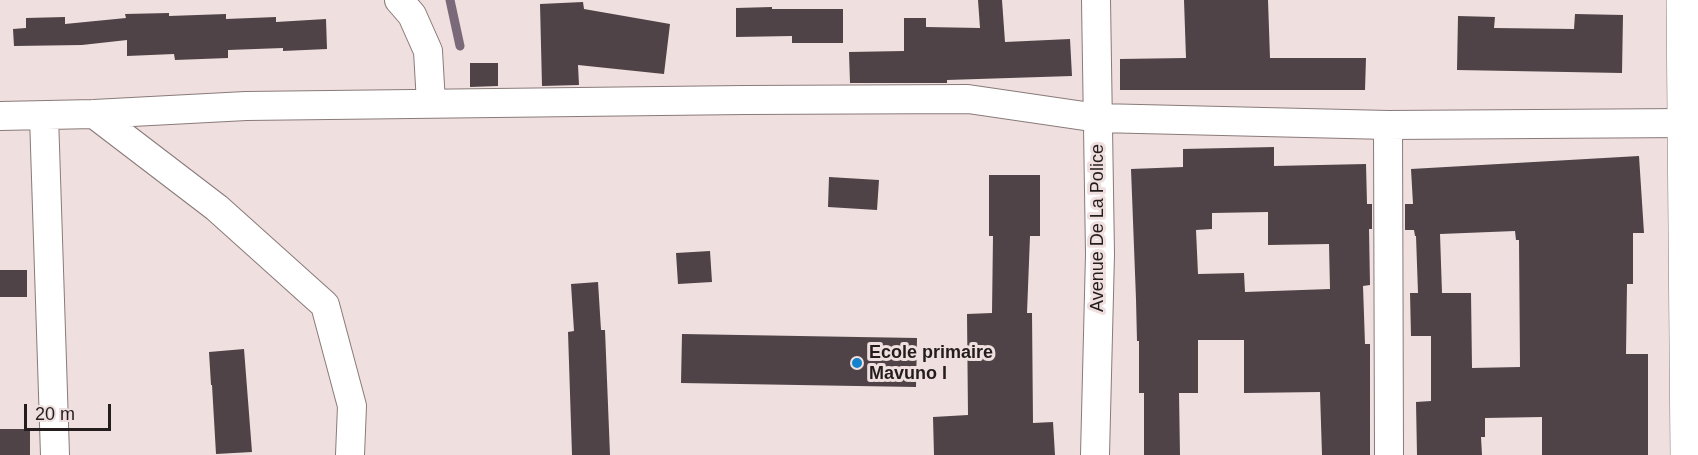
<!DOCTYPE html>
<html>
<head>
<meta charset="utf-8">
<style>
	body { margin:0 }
	#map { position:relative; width:1698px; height:455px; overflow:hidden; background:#efdfde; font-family:Helvetica,sans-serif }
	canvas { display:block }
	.scale { position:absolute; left:24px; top:404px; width:87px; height:27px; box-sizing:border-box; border:3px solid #231d1d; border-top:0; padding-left:8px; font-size:18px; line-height:21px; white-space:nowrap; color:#231d1d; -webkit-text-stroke:4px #efdfde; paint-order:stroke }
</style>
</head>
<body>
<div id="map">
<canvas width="1698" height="455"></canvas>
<div class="scale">20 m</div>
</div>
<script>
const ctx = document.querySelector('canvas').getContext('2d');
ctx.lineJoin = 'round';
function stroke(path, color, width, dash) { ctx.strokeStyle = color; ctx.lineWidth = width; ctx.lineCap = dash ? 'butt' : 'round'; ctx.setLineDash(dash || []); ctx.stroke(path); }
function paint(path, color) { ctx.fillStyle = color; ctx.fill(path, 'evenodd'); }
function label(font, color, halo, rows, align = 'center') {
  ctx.font = font + ' Helvetica,sans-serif'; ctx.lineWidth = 6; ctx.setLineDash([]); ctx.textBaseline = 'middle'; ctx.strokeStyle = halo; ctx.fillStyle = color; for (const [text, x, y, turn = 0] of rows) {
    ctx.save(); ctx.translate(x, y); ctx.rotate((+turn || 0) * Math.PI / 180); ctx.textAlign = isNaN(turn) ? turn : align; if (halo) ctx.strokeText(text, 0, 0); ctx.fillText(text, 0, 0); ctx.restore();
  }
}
const stream = new Path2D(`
	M450,0L460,46`);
const building = new Path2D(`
	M978,0H1002L1005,42L1070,39L1072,76L947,80V83H850L849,52L904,51V18H926V27L980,28Z
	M1184,0H1268L1270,58H1366L1365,90H1120V59L1186,58Z
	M583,2L584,9L670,24L664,74L578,65L579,85L542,86L540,4Z
	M772,7V9H843V43H792V36L736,37V8Z
	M169,13V16L226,14V19L276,17V22L326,19L327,49L283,51V48L228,50V58L175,60L174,54L127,56V40L82,45L14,46L13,29L26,28V18L65,17V24L126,18L125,14Z
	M1575,14L1623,15L1622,73L1457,70L1458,16L1495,17L1494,28L1574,29Z
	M470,63H498V86L470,87Z
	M1274,147V166L1366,164L1367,204H1372V229H1369L1370,285L1363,286L1365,344H1370V455H1322L1320,392L1244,393V340H1198V393H1179L1180,455H1144V393H1139V341H1137L1136,299L1131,169L1183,167V149ZM1268,212V245L1329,244L1330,289L1245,292L1244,273L1198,274L1196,230L1212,229V213Z
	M1639,156L1644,233H1633V284H1627L1626,354H1648V455H1542V417L1485,418V437H1481L1482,455H1417L1416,402L1431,401V336H1411L1410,293H1418L1416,236H1415L1414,230H1405V204H1413L1411,169ZM1515,231L1516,240H1519L1520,367L1472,368L1471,293H1442L1440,234Z
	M989,175H1040V236H1030L1027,313H1032L1033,423L1053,422L1055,455H934L933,417L968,415L967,314L992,313L993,236H989Z
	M829,177L879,180L877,210L828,207Z
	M710,251L712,282L678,284L676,253Z
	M0,270H27V297H0Z
	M598,282L601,330H605L610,455H572L568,332L574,331L571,284Z
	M682,334L917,338L916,387L681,383Z
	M244,349L252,452L216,454L212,385H211L209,352Z
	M0,429H30V455H0Z`);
const minor = new Path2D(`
	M399,0L412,15L428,51L431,103
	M94,114L217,208L325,305L352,406L350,455
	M0,116L94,114L246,106L744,100L968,99L1098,118L1388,125L1685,123
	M44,116L55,455
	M1388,125L1389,455
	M1095,455L1100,254L1096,0`);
const tertiary = new Path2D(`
	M1683,0L1687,455`);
const markers = [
	[857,363,6,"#1483cd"]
];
const streetNames = [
	["Avenue De La Police",1098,228,-90]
];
const poiNames = [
	["Ecole primaire",869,353],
	["Mavuno I",869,374]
];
stroke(stream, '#7a6979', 9);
paint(building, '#4f4348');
stroke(minor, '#897b7a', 30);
stroke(tertiary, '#897b7a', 34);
stroke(minor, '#fff', 28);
stroke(tertiary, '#fff', 33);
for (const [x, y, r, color] of markers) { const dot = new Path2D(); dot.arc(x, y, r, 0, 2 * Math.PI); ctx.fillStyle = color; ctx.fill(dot); stroke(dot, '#efdfde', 2); }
label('18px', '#231d1d', '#efdfde', streetNames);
label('bold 18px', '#231d1d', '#efdfde', poiNames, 'left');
</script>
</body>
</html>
